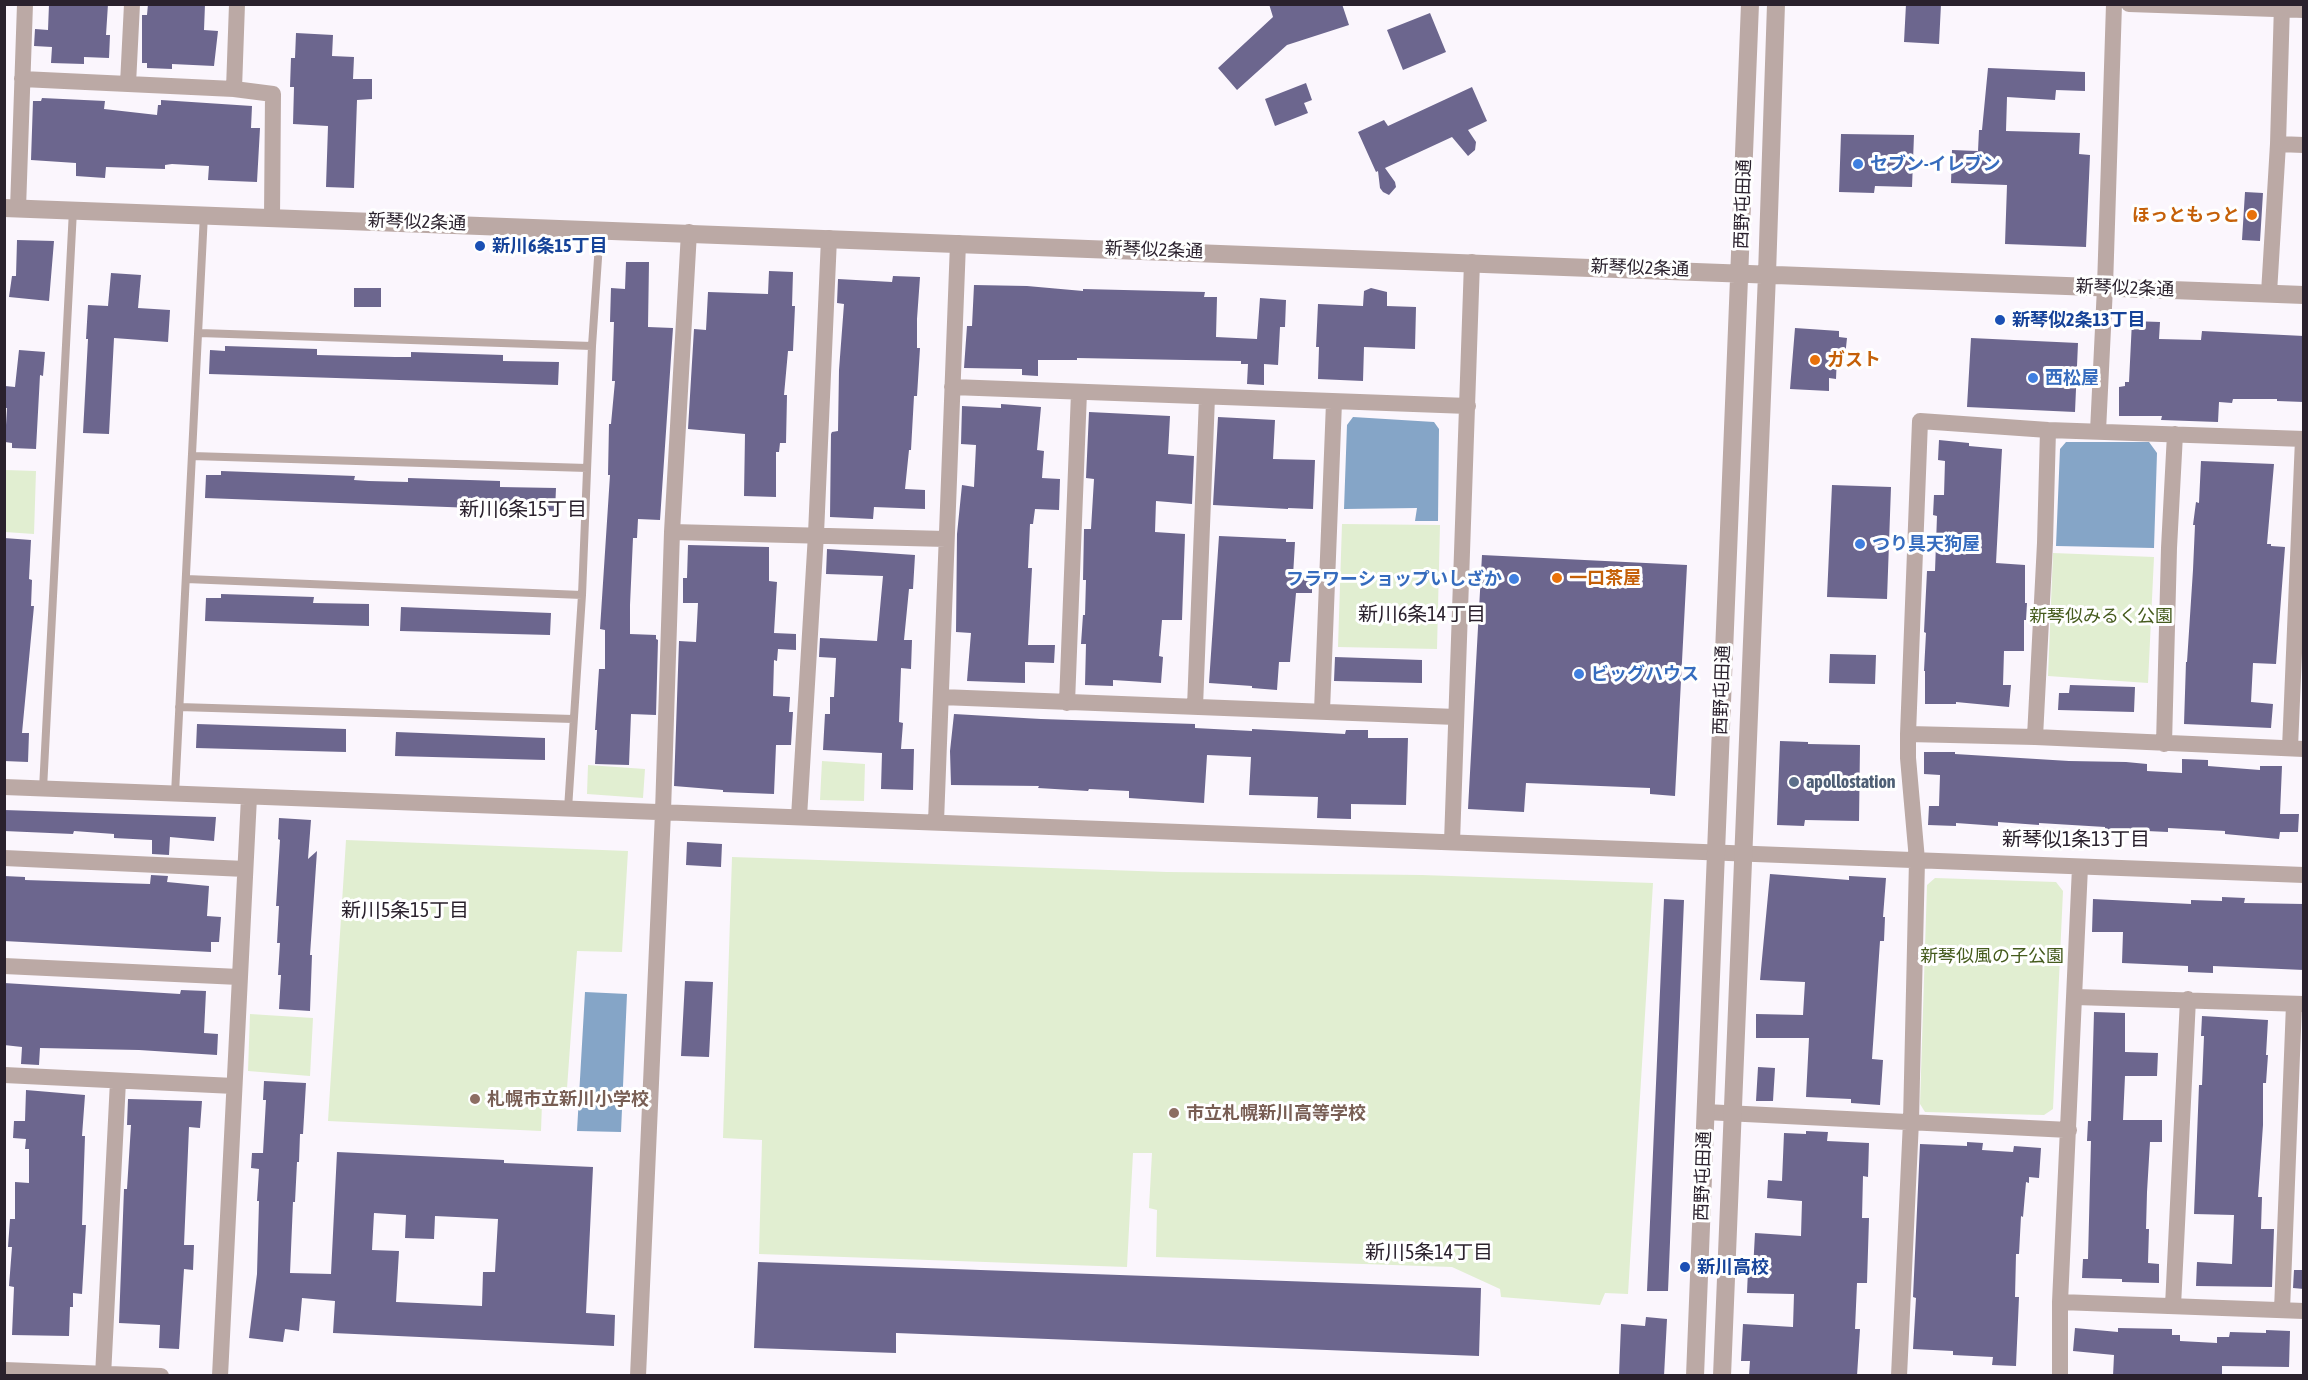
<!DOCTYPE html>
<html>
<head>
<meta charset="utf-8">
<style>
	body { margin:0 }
	#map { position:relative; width:2308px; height:1380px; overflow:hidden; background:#fbf6fd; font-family:"Asap Condensed",sans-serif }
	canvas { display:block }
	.frame { position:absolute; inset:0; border:6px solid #2a212d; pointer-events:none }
</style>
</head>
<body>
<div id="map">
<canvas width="2308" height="1380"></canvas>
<div class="frame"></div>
</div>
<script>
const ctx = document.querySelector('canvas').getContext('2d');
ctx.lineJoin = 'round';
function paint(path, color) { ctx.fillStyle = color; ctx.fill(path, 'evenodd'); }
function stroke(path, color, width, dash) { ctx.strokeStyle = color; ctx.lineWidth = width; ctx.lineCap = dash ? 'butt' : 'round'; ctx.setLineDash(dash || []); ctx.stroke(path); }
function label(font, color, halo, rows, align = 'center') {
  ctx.font = font + ' "Asap Condensed","Noto Sans JP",sans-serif'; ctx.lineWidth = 6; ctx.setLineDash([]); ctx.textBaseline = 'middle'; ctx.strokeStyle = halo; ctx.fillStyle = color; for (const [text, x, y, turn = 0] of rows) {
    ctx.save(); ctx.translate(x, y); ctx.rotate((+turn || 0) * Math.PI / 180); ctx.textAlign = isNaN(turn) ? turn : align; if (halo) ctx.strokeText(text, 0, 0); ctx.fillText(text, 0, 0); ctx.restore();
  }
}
const green = new Path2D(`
	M5,470L36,471L34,534L5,532Z
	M1342,524L1440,525L1437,649L1338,647Z
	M2053,553L2154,557L2148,683L2048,676Z
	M822,761L865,764L864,801L820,800Z
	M588,765L645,769L643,798L587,794Z
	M346,840L628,851L622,952L577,951L566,1102L542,1103L541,1131L328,1121Z
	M732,857L1167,872L1422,875L1653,883L1628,1294L1605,1293L1600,1305L1501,1297L1500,1289L1452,1267L1156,1257L1157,1210L1149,1208L1152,1153H1133L1127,1267L759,1254L762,1140L723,1138Z
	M1935,878L2056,882L2063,891L2053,1109L2044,1115L1925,1112L1920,1104L1927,885Z
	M250,1014L313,1018L310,1076L248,1071Z`);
const water = new Path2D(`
	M1353,417L1434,422L1439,429L1438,521H1415L1417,508L1344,509L1347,425Z
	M2066,442H2149L2157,453L2154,548L2056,546L2060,449Z
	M585,992L627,994L621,1132L577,1131Z`);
const building = new Path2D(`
	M49,4H108L106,35H110L109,58L84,57V64L51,63L52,47L34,46L35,29L48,30Z
	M148,4H205L204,30L218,31L214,66L172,64V69L147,68V63H142V15H147Z
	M1269,4H1342L1349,25L1287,45L1237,90L1218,68L1273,17Z
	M1906,4H1941L1939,44L1904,42Z
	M1430,13L1446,52L1403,70L1387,30Z
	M296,33L333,35L332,56L354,57L353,79H372V99L357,100L354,188L326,187L328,126L293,124L294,87H290L291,58H295Z
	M1988,68L2085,72V91L2056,90L2055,100L2007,97L2006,131L2080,133L2079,154L2090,155L2086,247L2005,244L2007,185L1951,183L1952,150L1978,151L1979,130H1982Z
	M1306,83L1312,100L1304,103L1308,113L1275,126L1265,99Z
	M1472,87L1487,121L1468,130L1476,142L1475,150L1468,156L1452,137L1385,168L1395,182L1396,187L1389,195L1383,192L1380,188L1378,171L1376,172L1358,132L1384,120L1388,126Z
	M42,98L105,101L104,109L157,115L158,105H161V100L252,106L251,128H260L257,182L208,180L209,166L172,164L165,165V169L106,167L105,178L76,176V163L31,160L33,101H41Z
	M1841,134L1914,135L1912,187L1875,186L1874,193L1839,192Z
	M2245,192L2263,193L2260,241L2242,240Z
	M17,240L54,241L49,301L9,297L12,276H16Z
	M626,262H649L648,327L673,328L660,520L638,519L637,538H633L630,605V634L656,635V639L658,640L656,715L631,714L629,765L595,764L597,730H595L599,669H605V630L600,629L610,475H608L609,424H611L615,381H612L614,322H610L611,288L625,289Z
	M769,271L793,272L792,306H795L793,351H788L784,395H787L786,443H780L779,452H776V497L744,496L745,434L688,429L694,329L706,330L708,292L768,294Z
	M111,273L141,275L138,308L170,310L168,342L114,338L109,434L83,433L88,339H86L88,305L108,306Z
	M893,276L920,277L917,319V348H920L917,396H914L911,450H909L905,489L925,490V509L874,507L873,519L830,517L831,434L832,432L838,431L839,370L844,304L837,303L838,279L892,282Z
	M974,285L1027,286L1083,291V289L1205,292L1204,297H1217L1216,337L1257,339L1260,298L1286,300L1285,327H1280L1278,365L1264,364V385L1247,384L1248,364H1241V361L1077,358V360H1038V376L1022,375V369L964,368L967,326H972Z
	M354,288H381V307H354Z
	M1371,288L1387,292V306L1416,307L1415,349L1364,347L1363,381L1318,379L1319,347H1316L1318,304L1363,306L1364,291Z
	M2132,321L2160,322L2159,339L2201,340L2202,331L2304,336V402L2277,401V399H2233L2232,403L2219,402L2218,422L2161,420L2162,416H2119V387L2125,386V382H2129Z
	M1795,328L1839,331V337L1847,338L1845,357L1837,356L1836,379L1829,378V391L1790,389Z
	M1971,338L2078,343L2075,412L1967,407Z
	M225,346L317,349V355L395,357H411V352L503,355V361L559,362L558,385L209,374L210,350L225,351Z
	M19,350L45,352L43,376L40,375L36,449L12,448V443L5,442L7,408H4L5,386L15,387Z
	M1001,404L1041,407L1037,450L1044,451L1042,478L1060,479L1059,510L1035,509L1033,524H1030L1028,568H1032L1028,645H1055L1054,663L1025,662V683L967,681L971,633L956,632L957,534L962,485L974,487L976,445L961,444L962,406L1001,408Z
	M1089,412L1170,416L1168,454L1194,456L1192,504L1156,501L1155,532L1185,534L1182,620H1162L1159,656L1163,657L1161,683L1113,680V686L1085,685L1086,644H1081L1083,615H1085L1086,580H1083L1084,529H1091L1094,479L1086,478Z
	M1218,417L1275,420L1273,459L1315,460L1313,509L1288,508V509L1213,505Z
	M1939,440L1969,443V446L2002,449L1996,563L2025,565V603H2027L2026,620H2024V651H2004L2003,685H2011L2009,707L1956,702V704H1925V671H1924L1926,633L1924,632L1927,571H1935L1937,516L1933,515L1934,495H1944L1945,461L1938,460Z
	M2201,461L2274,464L2267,544H2271V546L2285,547L2276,664L2253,663L2251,702L2273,704L2271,728L2184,724L2186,662H2187L2193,570L2195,525H2193L2196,502L2199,503Z
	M221,471L355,476L354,480L369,481L408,482V478L500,481V487L556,488L555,511L205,498L206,475H221Z
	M1832,485L1891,487L1887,599L1827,597Z
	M1219,536L1286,539V542H1295L1293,576H1312V593H1296L1290,662H1279L1277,690L1252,688V686L1209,683Z
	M4,538L31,540L29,579L32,580L31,606H34L22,733H29L28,762L4,761Z
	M688,545L769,547V581L777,582L774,633L796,634V650L778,649L777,661L774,660L773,696L790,697L789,712H793L791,745H776L774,794L723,792V790L674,786L679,641L696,642L698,603H683V578H687Z
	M827,549L915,555L913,589H909L904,640H912L911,669L901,668L899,722L903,723L901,749H914L913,790L881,789L882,753L823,750L825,714H830V697H834L836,658L819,657L820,638L877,641L883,576L826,574Z
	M1482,555L1687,565L1675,796L1650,794V788L1526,783L1524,812L1468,809Z
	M221,594L314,597L313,603L369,604V626L205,621L206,598H221Z
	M401,607L551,613L550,635L400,631Z
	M1830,654L1876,655L1875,684L1829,683Z
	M1335,657L1422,660V683L1334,681Z
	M2070,685L2135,687L2134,712L2058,710L2059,693H2069Z
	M954,714L1041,719L1195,724V728L1252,731V729L1345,734L1346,730H1368V738H1408L1406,805L1351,804V819L1317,818L1318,797L1249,795L1251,757L1207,755L1204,803L1129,798V791L1089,789L1088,791L1038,788L1039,786L951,785L950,751Z
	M197,724L346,729V752L196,748Z
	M396,732L545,738V760L395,756Z
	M1780,741L1808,742V744L1860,745L1859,821L1805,820L1804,826L1777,825Z
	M1924,752H1955V754L2069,761L2126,762L2147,764V771L2182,773V759L2208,760V766L2260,770V766H2282L2280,814H2299L2298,832H2280L2279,839L2225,834V831L2168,828V832L2125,830V833H2105V827L2039,823V825L1998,822V826L1956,823V826L1928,825L1929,806H1939L1940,775L1924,774Z
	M4,810L216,817L214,841L170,837L169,855L152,854V840L114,838V834L74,831L73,834L4,831Z
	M279,818L311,820L308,859L317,851L310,955H312L310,1011L279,1009L281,975H278L280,943H277L279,906H276L280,840L278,839Z
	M687,842L722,844L721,867L686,865Z
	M1770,874L1849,880V876L1886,878L1883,917H1885L1884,941H1880L1872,1059L1883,1060L1880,1105L1851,1103V1099L1806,1097L1809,1038H1756V1014L1803,1015L1805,982L1760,980Z
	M151,875L168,876L167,882L209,886L207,916L221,917L219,942H211V952L4,941L6,901H4V876L25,877V880L150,884Z
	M2222,897L2245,898L2244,903L2304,904V970L2213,966V973L2188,972V966L2122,963L2123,932H2092L2093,899L2191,904V900L2222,901Z
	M1664,899L1684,900L1668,1291H1647Z
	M685,981L713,982L709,1057L681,1056Z
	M4,983L180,994L181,990L206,991L204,1033L218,1034L217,1055L139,1050L40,1048L39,1065L21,1064L22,1047L4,1045Z
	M2094,1012L2125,1013V1052L2158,1053L2157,1076H2125L2123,1120H2162V1142H2150L2147,1192L2146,1229H2149L2148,1263L2159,1264V1283L2122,1282V1279L2082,1278L2083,1259H2088L2091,1141H2087L2088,1121H2091Z
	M2202,1016L2268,1020L2266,1055H2268L2266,1083H2263V1125L2258,1197H2262L2261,1229H2274L2272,1287L2196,1286L2197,1262L2232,1264L2234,1215L2194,1214L2199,1085H2202L2204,1036H2201Z
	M1758,1067L1775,1068L1773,1101H1756Z
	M264,1081L306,1083L303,1134H300L299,1162H297L295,1202H293L290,1273L331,1274L337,1152L504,1160V1163L593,1167L586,1313L615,1315L614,1346L333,1333L335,1301L302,1298L299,1331L285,1329L283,1342L249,1338L257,1274L259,1201H257L259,1169L251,1168L252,1153H263L266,1100H263ZM374,1213L406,1215L405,1238L434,1239L435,1216L498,1219L495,1272H483L482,1306L396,1302L399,1251L372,1250Z
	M26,1090L85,1095L82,1136H85L82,1225H86L82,1294L73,1293V1307H70L69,1336L12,1335L14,1287L9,1286L12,1247H8L10,1219H15V1182L29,1183V1149H25L26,1139L13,1138L14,1121H25Z
	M128,1099L202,1101L200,1128L189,1127L184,1245H194L193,1270L184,1269L179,1349L159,1348L160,1325L119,1323L124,1189H127L131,1125H127Z
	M1806,1131L1828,1132L1827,1141L1869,1143L1868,1177L1863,1176L1862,1218H1869L1867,1283H1857L1855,1329H1860L1857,1376H1749L1750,1361H1741L1743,1324L1793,1327L1794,1294L1747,1293L1748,1270H1753L1755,1233L1801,1236L1802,1201L1767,1198L1768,1180L1782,1181L1784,1133L1806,1134Z
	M1967,1142L1983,1143L1982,1150L2013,1152L2014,1146L2041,1148L2039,1178L2029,1177V1183L2026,1182L2023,1217L2021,1216L2019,1254H2016L2015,1297H2019L2016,1366L1992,1365L1993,1357L1953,1355V1351L1913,1349L1916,1298L1913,1297L1920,1144L1967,1146Z
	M758,1262L1481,1288L1479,1356L896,1333V1353L754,1348Z
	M2294,1270H2304V1289L2293,1288Z
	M1646,1317L1667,1319L1664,1376H1619L1621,1324L1645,1326Z
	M2075,1328L2118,1332V1328L2172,1329V1335H2180V1341L2217,1343V1337H2229L2230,1332L2266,1333V1330L2290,1331L2289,1367L2222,1366V1376H2113L2114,1355L2073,1351Z`);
const service = new Path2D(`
	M199,333L592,346
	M192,456L587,468
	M186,579L582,595
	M179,707L573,719
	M43,789L73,210
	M175,794L204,214
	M568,809L582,595L592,346L600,229`);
const minor = new Path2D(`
	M2129,4L2304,10
	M22,79L234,89L273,94L272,217
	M128,84L132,4
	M234,89L237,4
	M2278,144L2304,145
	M18,209L25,4
	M2269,293L2278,144L2282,4
	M952,387L1468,406
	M2098,431L2105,287L2114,4
	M672,532L946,539
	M941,697L1456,717
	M1067,703L1079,392
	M1195,707L1207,397
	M1322,711L1334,402
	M1908,734L2035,737L2304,749
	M2035,737L2045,543L2048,430
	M2164,744L2169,548L2175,434
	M2290,748L2303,439
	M4,787L2304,875
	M799,817L816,534L829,238
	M936,822L958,243
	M1452,842L1472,262
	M4,858L245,869
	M4,966L239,977
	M2075,997L2304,1004
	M4,1075L234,1086
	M1705,1112L2069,1130
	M2060,1302L2304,1311
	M2173,1306L2188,999
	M2282,1310L2294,1004
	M4,1370L161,1376
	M103,1376L118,1081
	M220,1376L249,797
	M638,1376L663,812L672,532L689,232
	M1899,1376L1911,1121L1917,860L1908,758V734L1920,421L2048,430L2304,439
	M2060,1376V1302L2080,867`);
const tertiary = new Path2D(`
	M4,208L2304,295
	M1695,1376L1750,4
	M1722,1376L1767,274L1776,4`);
const markers = [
	[1858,164,6,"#3f7fe0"],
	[2252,215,6,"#e8710a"],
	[480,246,6,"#1a4fb4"],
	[2000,320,6,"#1a4fb4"],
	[1815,360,6,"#e8710a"],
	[2033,378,6,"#3f7fe0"],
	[1860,544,6,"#3f7fe0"],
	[1557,578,6,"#e8710a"],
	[1514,579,6,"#3f7fe0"],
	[1579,674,6,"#3f7fe0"],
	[1794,782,6,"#5c6f8a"],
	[475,1099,6,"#8d6e63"],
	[1174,1113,6,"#8d6e63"],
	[1685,1267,6,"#1a4fb4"]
];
const shopNames = [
	["セブン-イレブン",1870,164],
	["西松屋",2045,378],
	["つり具天狗屋",1872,544],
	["フラワーショップいしざか",1502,579,"right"],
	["ビッグハウス",1591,674]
];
const streetNames = [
	["西野屯田通",1743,204,-88],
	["新琴似2条通",417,222,2],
	["新琴似2条通",1154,250,2],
	["新琴似2条通",1640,268,2],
	["新琴似2条通",2125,288,2],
	["西野屯田通",1722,690,-88],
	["西野屯田通",1703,1176,-88]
];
const foodNames = [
	["ほっともっと",2240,215,"right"],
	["ガスト",1827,360],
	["一口茶屋",1569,578]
];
const transitNames = [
	["新川6条15丁目",492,246],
	["新琴似2条13丁目",2012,320],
	["新川高校",1697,1267]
];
const parkNames = [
	["新琴似みるく公園",2101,616],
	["新琴似風の子公園",1992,956]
];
const serviceNames = [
	["apollostation",1806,782]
];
const educationNames = [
	["札幌市立新川小学校",487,1099],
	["市立札幌新川高等学校",1186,1113]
];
const neighbourhoodNames = [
	["新川6条15丁目",523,510],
	["新川6条14丁目",1422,615],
	["新琴似1条13丁目",2076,840],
	["新川5条15丁目",405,911],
	["新川5条14丁目",1429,1253]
];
paint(green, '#e1eed1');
paint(water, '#85a5c7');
paint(building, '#6c668e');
stroke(service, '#bba9a5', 8);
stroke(minor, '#bba9a5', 16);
stroke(tertiary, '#bba9a5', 18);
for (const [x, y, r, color] of markers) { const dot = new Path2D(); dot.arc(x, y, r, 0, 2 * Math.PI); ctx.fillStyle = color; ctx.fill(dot); stroke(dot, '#fff', 2); }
label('bold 18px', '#366cbe', '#fff', shopNames, 'left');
label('18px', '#2a212d', '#fff', streetNames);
label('bold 18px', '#c56008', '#fff', foodNames, 'left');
label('bold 18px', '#164399', '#fff', transitNames, 'left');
label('18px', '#455b1d', '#fff', parkNames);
label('bold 18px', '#4e5e75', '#fff', serviceNames, 'left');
label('bold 18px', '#785e54', '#fff', educationNames, 'left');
label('20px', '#2a212d', '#fff', neighbourhoodNames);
</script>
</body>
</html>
